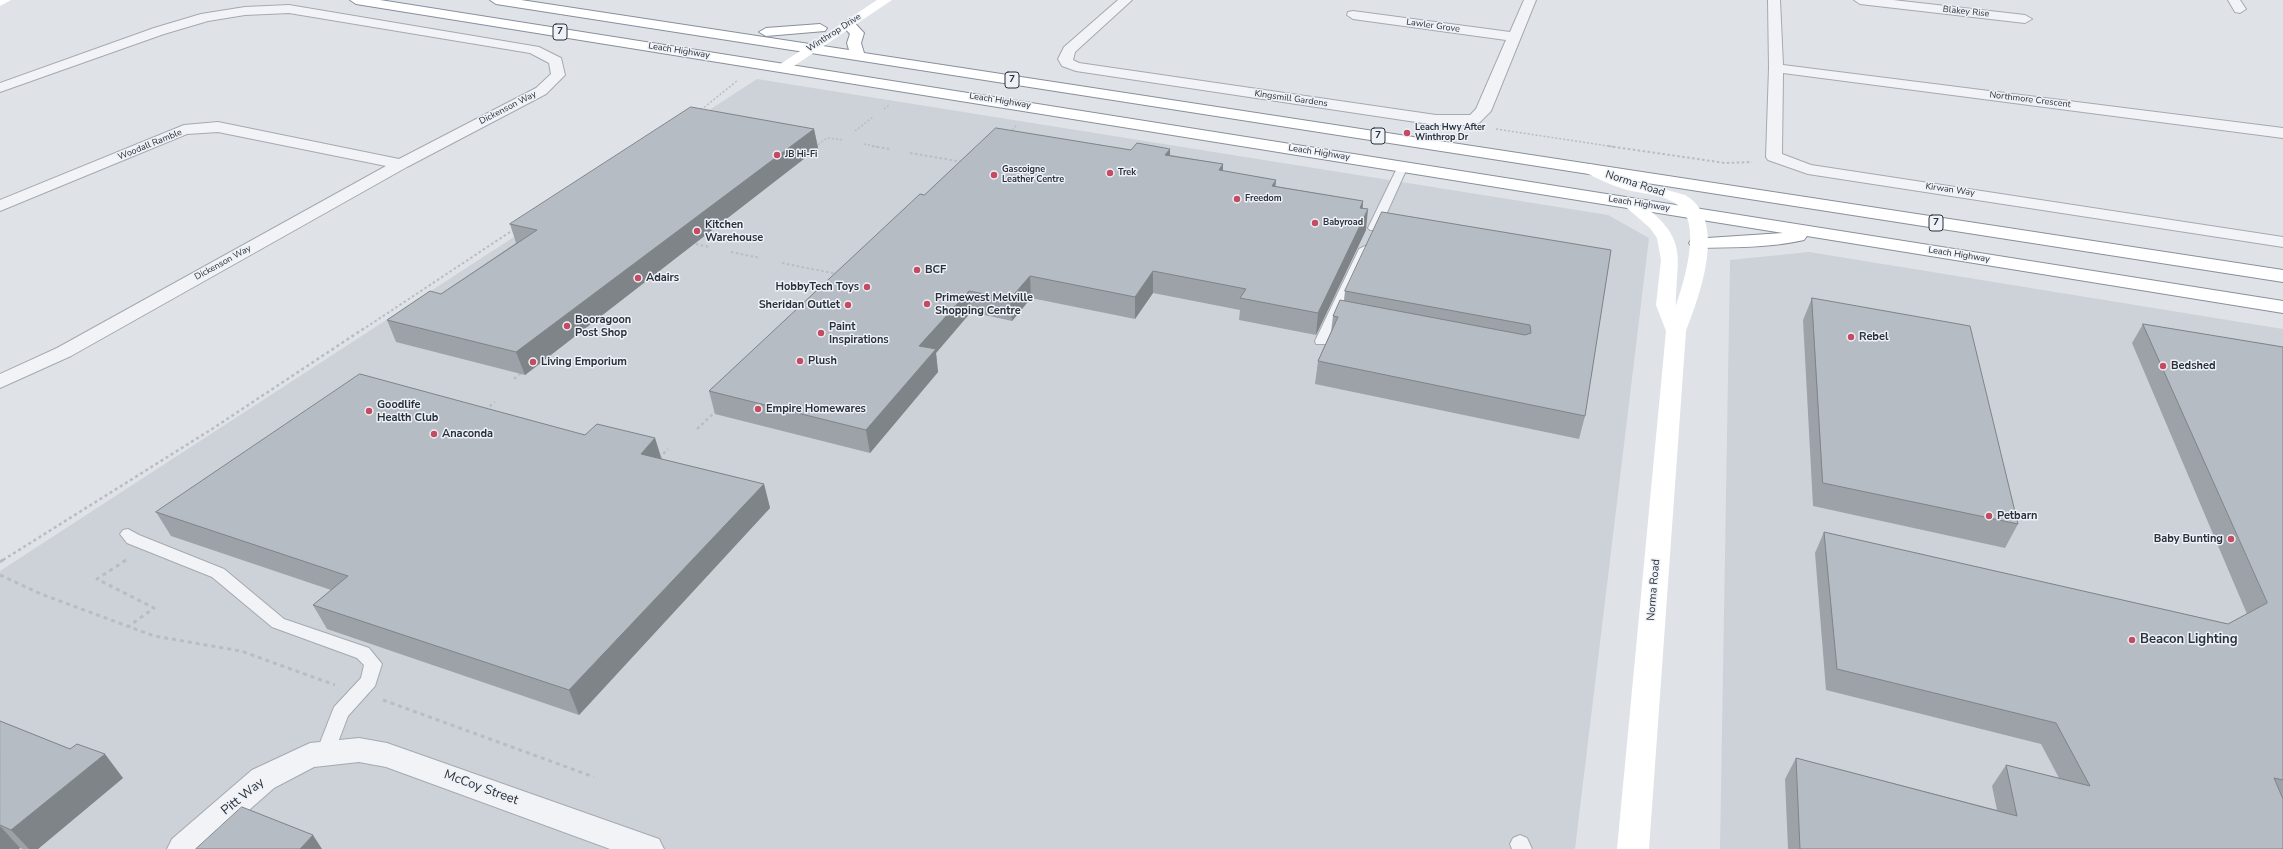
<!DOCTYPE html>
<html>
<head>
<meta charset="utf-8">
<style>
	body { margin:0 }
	canvas { display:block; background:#dfe2e7 }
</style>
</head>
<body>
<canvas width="2283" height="849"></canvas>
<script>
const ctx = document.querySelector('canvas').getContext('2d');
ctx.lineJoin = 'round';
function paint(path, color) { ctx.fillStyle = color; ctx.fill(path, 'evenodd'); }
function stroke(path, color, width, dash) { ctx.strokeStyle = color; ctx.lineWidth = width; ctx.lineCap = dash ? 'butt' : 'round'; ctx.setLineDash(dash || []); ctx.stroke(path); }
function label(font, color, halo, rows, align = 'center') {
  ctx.font = font + ' "Nunito Sans",sans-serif'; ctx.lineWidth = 3; ctx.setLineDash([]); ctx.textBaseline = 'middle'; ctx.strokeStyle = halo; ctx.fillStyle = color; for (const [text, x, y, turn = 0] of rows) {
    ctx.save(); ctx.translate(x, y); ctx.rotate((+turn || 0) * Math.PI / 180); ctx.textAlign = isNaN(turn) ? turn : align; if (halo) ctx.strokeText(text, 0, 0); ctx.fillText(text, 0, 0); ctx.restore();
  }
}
const built = new Path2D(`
	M757,79L1608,215L1649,238L1575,849H0V571Z
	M1809,252L2283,329V849H1720L1730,260Z`);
const pathFar3 = new Path2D(`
	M884,109L889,105
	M701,110L738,80
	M1496,129L1615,147
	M1012,130L1017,125
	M855,131L873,117
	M864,144L878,147
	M815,147L827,138L844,140`);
const pathFar2 = new Path2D(`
	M872,146L890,149
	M1608,146L1725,163L1752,162
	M815,147L817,146
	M910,153L963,162
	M691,243L709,247
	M731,252L760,258
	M782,263L837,274
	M362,330L513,230`);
const pathFar1 = new Path2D(`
	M514,379L522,372
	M485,410L495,402
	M697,429L717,410
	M659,458L668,449
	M3,560L212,429L363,329`);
const path = new Path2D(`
	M126,560L97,579L154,608L129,626
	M0,562L4,559
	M0,575L41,594L154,636L241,651L335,685
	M383,700L594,777`);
const lane = new Path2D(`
	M1403,163L1408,166L1380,228L1378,230H1370L1368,228L1398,166Z
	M1365,246L1371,249L1327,341L1326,344H1316L1315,341L1359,249Z
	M128,529L139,535L224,569L284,619L369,648L382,664L375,686L348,716L332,758L325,761L318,758L316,753L334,707L361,678L364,665L357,658L272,627L212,577L127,543L120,534L123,530Z
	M1520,835L1527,838L1532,849H1512L1510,844L1513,838Z`);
const street = new Path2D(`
	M1118,0H1132L1075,52L1073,60L1079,63L1436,115H1470L1476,109L1506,40L1353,19L1347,15L1348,12L1353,11L1510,32L1524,0H1536L1491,111L1479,123L1474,125H1436L1076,71L1062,66L1058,59L1064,47Z
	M1768,0H1780L1783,65L2283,128V138L1783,73L1782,154L1811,165L2283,237V247L1808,174L1768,160L1766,157L1769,68Z
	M1854,0H1893L2025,15L2032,19L2025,23L1860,4Z
	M2228,0H2240L2246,9L2240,13L2235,12Z
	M289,5L539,47L561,58L565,75L546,94L407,167L71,356L0,388V374L57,348L386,166L218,132L187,134L0,211V200L184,125L218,122L399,159L536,88L551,74L549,63L530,53L289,13L245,15L208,21L164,34L0,92V83L154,28L201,14L245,7Z
	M359,738L387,743L659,839L664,849H610L386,767L359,762L314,767L274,788L205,849H167L172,839L252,770L310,743Z`);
const secondary = new Path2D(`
	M0,0H11L0,6Z
	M877,0H892L788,70H778L776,67Z
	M1590,164L1634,181L1685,195C1728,219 1700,295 1686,331L1649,849H1617L1666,331L1656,305L1661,260L1657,238L1650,228L1620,202L1623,198C1634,196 1639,202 1647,208C1689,242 1676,259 1676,306C1684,282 1702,225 1679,206C1665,194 1641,194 1624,189C1610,185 1597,178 1584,172L1582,169L1584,166Z`);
const highway = new Path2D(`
	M350,0H380L2283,301V313L1807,236L1804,240C1770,248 1733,247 1698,248L1692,247L1689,243L1692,239L1783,233L356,4Z
	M490,0H521L849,50L847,43L850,34L841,24L848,20L853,21L864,33L861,43L864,53L2283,270V282L496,4Z
	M820,24L827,28L825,31L766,36L759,32L766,28Z`);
const wall = new Path2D(`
	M814,129L818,148L525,375L396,342L387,320L441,294L516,243L510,224Z
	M1170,149V155L1223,164V171L1276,180L1275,186L1363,201V208L1366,230L1316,335L1239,320L1240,310L1153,293L1135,319L1031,298L1012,321L971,312L936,353L938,372L870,453L715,414L709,391L924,195Z
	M1611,250L1585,416L1579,439L1315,384L1318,361L1331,332L1333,316L1344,300L1345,291Z
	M1812,298L2018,524L2005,548L1813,506L1803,320Z
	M2143,324L2283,347V849H1788L1785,779L1796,758L1997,810L1992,786L2006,765L2059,778L2041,744L1826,690L1815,553L1824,532L2228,624L2247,614L2132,343Z
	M585,435L655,438L662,459L764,484L770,508L579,715L327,629L313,605L331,590L171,536L156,512Z
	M0,721L70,749L123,778L38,849H23L20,848L0,849Z`);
const shadedWall = new Path2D(`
	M814,129L818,148L525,375L516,352Z
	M1170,149V168L1165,155Z
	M1223,164L1222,184L1219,170Z
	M1276,180L1274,200L1272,186Z
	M1363,201L1361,222L1360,208Z
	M1368,209L1366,230L1316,335L1318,313Z
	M1153,271V293L1135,319V297Z
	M1030,276L1031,298L1012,321L1010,299Z
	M969,291L971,312L936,353L938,372L870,453L866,430L919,346Z
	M655,438L662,462L641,454Z
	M764,484L770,508L579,715L569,690Z
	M105,754L123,778L38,849H29L11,830Z
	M0,826L20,848L19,849H0Z
	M313,835L322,849H300Z`);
const building = new Path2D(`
	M691,107L814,129L516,352L387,320L430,291L441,294L537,230L510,224Z
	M996,128L1131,150L1137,143L1170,149L1165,155L1223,164L1219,170L1276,180L1272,186L1363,201L1360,208L1368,209L1318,313L1240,298L1246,289L1153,271L1135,297L1030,276L1010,299L969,291L919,346L936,349L866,430L709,391L920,194L924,195Z
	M1382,212L1611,250L1585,416L1318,361L1338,317L1333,316L1340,300L1525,335L1531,333L1530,325L1345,291Z
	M1812,298L1970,326L2018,524L1823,483Z
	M2143,324L2283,347V780L2274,778L2283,799V849H1800L1796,758L2017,816L2006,765L2090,786L2056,723L1837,669L1824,532L2228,624L2267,603Z
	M360,374L585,435L597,424L655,438L641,454L764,484L569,690L313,605L348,576L156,512Z
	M0,721L70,749L77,744L105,754L11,830L0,825Z
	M242,807L313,835L300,849H196Z`);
const markers = [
	[1407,133,4,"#c34c64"],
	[777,155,4,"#c34c64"],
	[1110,173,4,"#c34c64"],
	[994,175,4,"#c34c64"],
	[1237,199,4,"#c34c64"],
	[1315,223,4,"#c34c64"],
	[697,231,4,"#c34c64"],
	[917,270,4,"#c34c64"],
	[638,278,4,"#c34c64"],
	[867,287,4,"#c34c64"],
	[927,304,4,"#c34c64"],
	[848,305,4,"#c34c64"],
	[567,326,4,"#c34c64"],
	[821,333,4,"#c34c64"],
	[1851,337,4,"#c34c64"],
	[800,361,4,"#c34c64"],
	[533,362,4,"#c34c64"],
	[2163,366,4,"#c34c64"],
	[758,409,4,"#c34c64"],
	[369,411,4,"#c34c64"],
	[434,434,4,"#c34c64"],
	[1989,516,4,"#c34c64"],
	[2231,539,4,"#c34c64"],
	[2132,640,4,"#c34c64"]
];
const farStreetnames = [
	["Blakey Rise",1966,12,6],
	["Lawler Grove",1433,26,8],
	["Winthrop Drive",834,33,-33],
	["Leach Highway",679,51,9],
	["Kingsmill Gardens",1291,99,8],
	["Northmore Crescent",2030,100,7],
	["Leach Highway",1000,101,9],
	["Dickenson Way",508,108,-27],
	["Woodall Ramble",150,145,-22],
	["Leach Highway",1319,153,9],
	["Kirwan Way",1950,190,8],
	["Leach Highway",1639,204,9],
	["Leach Highway",1959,255,9],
	["Dickenson Way",223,263,-29]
];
const farPoinames = [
	["Leach Hwy After",1415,128],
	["Winthrop Dr",1415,138],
	["JB Hi-Fi",785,155],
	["Gascoigne",1002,170],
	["Leather Centre",1002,180],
	["Trek",1118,173],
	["Freedom",1245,199],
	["Babyroad",1323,223]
];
const shields = [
	[560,32,14],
	[1012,80,14],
	[1378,136,14],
	[1936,223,14]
];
const shieldNames = [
	["7",560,32],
	["7",1012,80],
	["7",1378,136],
	["7",1936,223]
];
const streetNames = [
	["Norma Road",1635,184,18],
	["Norma Road",1654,590,-85]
];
const poiNames = [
	["Kitchen",705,225],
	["Warehouse",705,238],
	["BCF",925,270],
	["Adairs",646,278],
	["HobbyTech Toys",859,287,"right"],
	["Primewest Melville",935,298],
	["Shopping Centre",935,311],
	["Sheridan Outlet",840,305,"right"],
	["Booragoon",575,320],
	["Post Shop",575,333],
	["Paint",829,327],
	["Inspirations",829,340],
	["Rebel",1859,337],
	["Plush",808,361],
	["Living Emporium",541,362],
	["Bedshed",2171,366],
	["Goodlife",377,405],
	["Health Club",377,418],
	["Empire Homewares",766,409],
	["Anaconda",442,434],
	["Petbarn",1997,516],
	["Baby Bunting",2223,539,"right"]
];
const nearPoinames = [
	["Beacon Lighting",2140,640]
];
const nearStreetnames = [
	["McCoy Street",481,788,20],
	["Pitt Way",243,797,-39]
];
paint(built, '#cdd2d9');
stroke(lane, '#a5a9b1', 2);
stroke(street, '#a5a9b1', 2);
stroke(highway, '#87909c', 2);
stroke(pathFar3, '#b9bdc2', 1.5, [2, 2]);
stroke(pathFar2, '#b9bdc2', 2, [2.5, 2.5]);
stroke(pathFar1, '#b9bdc2', 2.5, [3, 3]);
stroke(path, '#b9bdc2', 3, [4, 4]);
paint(lane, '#f1f3f6');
paint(street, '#f1f3f6');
paint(secondary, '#fff');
paint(highway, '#fff');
paint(wall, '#9da2a8');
paint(shadedWall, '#7f8488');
paint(building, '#b6bcc3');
stroke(building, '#7f8488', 1);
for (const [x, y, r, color] of markers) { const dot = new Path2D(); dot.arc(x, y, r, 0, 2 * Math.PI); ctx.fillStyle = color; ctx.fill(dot); stroke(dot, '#eef1f5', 1.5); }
label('9px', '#29313d', '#eef1f5', farStreetnames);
label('bold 9px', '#29313d', '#eef1f5', farPoinames, 'left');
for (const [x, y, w] of shields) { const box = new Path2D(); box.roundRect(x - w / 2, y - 8, w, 16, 3); ctx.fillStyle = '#eef1f5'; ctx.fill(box); stroke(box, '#29313d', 1); }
label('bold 10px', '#29313d', null, shieldNames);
label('11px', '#29313d', '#eef1f5', streetNames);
label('bold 11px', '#29313d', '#eef1f5', poiNames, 'left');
label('bold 13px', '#29313d', '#eef1f5', nearPoinames, 'left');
label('13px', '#29313d', '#eef1f5', nearStreetnames);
</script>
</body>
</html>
